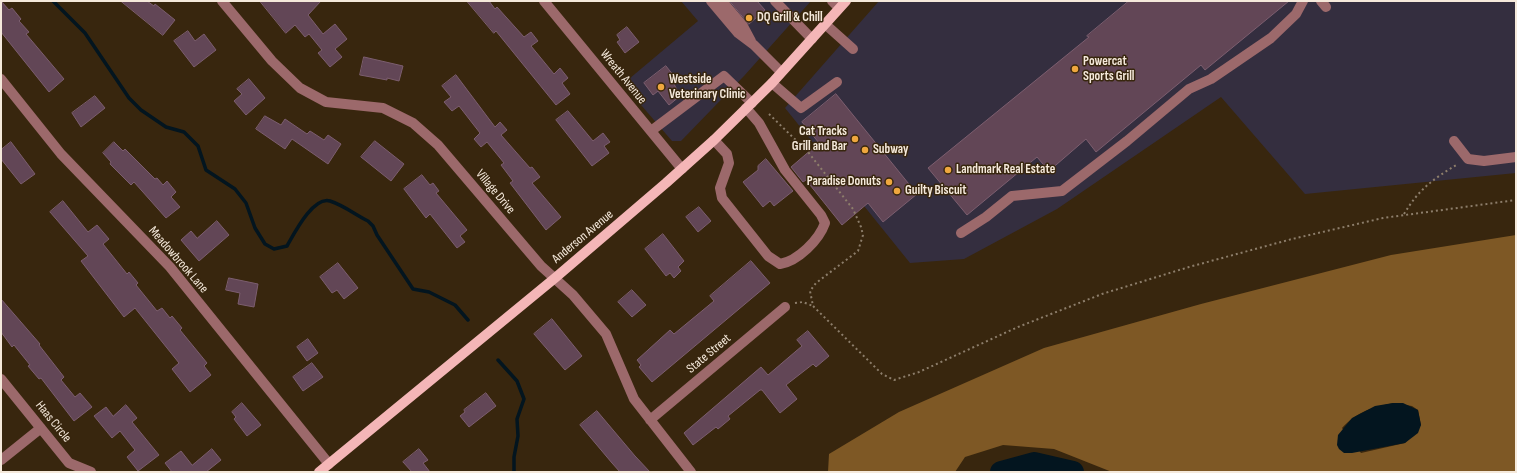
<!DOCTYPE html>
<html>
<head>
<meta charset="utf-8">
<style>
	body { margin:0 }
	#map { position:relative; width:1517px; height:473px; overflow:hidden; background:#38260e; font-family:"Sofia Sans Condensed",sans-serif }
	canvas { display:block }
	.frame { position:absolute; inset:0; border:2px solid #f5e9db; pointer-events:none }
</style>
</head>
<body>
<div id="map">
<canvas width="1517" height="473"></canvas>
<div class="frame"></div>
</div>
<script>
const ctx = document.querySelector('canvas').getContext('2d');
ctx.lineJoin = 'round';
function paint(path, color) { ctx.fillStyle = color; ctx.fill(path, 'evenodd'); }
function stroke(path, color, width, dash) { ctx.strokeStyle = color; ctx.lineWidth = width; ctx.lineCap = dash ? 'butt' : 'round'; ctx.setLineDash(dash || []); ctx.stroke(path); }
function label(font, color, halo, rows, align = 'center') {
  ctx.font = font + ' "Sofia Sans Condensed",sans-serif'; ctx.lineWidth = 3; ctx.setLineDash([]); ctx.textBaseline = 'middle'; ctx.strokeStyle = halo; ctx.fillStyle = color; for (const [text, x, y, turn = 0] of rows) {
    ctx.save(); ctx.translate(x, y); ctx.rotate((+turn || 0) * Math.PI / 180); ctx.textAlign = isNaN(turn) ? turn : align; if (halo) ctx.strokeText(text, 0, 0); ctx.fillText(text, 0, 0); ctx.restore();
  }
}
const commercial = new Path2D(`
	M681,1H811L744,76L681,141H672L623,84L698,21Z
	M879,1H1516V173L1305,194L1221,97L1057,209L964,259L910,263L785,108Z`);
const forest = new Path2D(`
	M1516,235V472H1112L1054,449L1003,445L965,457L955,472H828L829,454L899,412L1044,348L1201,304L1391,255ZM1393,403L1412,406L1418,410L1421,425L1405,443L1361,453L1342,428C1358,411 1371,408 1393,403Z`);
const water = new Path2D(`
	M1393,403H1403L1418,410L1421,425L1418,433L1405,443L1352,453H1344L1339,449L1337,445L1338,435L1352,418L1375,406Z`);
const stream = new Path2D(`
	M53,1L85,33L129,98L141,110L166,127L184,132L198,146L206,170L235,189L246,203L255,228L265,244L274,249L287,246C294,234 313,196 330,201C343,205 356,215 368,221L373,226L377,235L413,289L429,292L455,305L468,320
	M498,360L517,381L524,399L517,419L518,436L514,457V472`);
const river = new Path2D(`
	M1001,472L1034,463L1073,472`);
const building = new Path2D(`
	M1,1L9,10L12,8L21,19L19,21L29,32L26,34L64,79L49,92L1,32Z
	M121,1H147L154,6L155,4L175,20L163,35Z
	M260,1H321L308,15L323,34L335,24L347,39L335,49L342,57L330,67L318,53L322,50L309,34L305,37L295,25L286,33Z
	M467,1H489L495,9L497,7L524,37L531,32L538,41L531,46L554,74L560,68L568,78L562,83L570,94L556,105L496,31L494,33Z
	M730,1H757L765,10L749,24Z
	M1129,1H1289L1205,70L1201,65L1096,152L1086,139L1049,171L1037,157L967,215L928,168L1089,37L1087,36Z
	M627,27L639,42L625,53L617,42L620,40L617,35Z
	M188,31L195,41L204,34L216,50L194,67L174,41Z
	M364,57L403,66L399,81L387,78V80L360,75Z
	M666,66L678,81L674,84L680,96L669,105L658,91L653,95L644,83Z
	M456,75L495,127L500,122L507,130L501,135L530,168L532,167L540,177L532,183L561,217L546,230L510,183L513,181L501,165L504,163L487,142L481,147L474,139L480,133L459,106L452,111L444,102L451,97L442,86Z
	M249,79L265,98L246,115L234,101L242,94L237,89Z
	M836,94L917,194L883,222L868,203L842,225L806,180L803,182L791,167L819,143L802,122Z
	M95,96L105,108L81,127L72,113Z
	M568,111L593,141L603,133L610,142L604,146L609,153L592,166L556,120Z
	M265,116L281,125L285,119L307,134L310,131L324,140L328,135L341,144L328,164L292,139L285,149L256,129Z
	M375,141L404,164L391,181L361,157Z
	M11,142L35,174L21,184L1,159V150Z
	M114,142L123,151L125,149L155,179L157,178L163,185L167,181L176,192L171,197L180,207L166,218L134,182L131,185L110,164L111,162L103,153Z
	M766,159L793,191L774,206L770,201L763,207L743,182L758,170V166Z
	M422,175L430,185L433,183L439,191L436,193L467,230L460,236L465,242L457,248L430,214L426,218L404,189Z
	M63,201L88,232L97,225L109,239L103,244L127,274L129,272L138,283L136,285L157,311L162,308L170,318L172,316L182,328L180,330L207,363L204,366L211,375L190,392L172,369L179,363L135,308L124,317L81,261L88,256L50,212Z
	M699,207L711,221L698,232L686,217Z
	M217,221L229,235L199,261L181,240L191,231L197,238Z
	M663,234L684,261L678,267L681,271L674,278L670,273L666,276L645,249Z
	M751,261L770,283L652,382L639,367L641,365L637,360L670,330L674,334L714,301L710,296Z
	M338,263L358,288L344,299L337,290L332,293L320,277Z
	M229,278L258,284L254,307L238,304L240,293L226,290Z
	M632,290L646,305L632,317L618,302Z
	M1,299L40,344L39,345L64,377L61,380L75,397L80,393L92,407L74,421L41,378L39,379L28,366L30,365L14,345L12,347L1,332Z
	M552,319L582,356L565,370L534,334Z
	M808,331L829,356L816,367L813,364L786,385L797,399L780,413L762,390H760L728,416L730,419L718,429L716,427L693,445L684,433L761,367L768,375L802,346L797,340Z
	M308,339L318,353L307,361L297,347Z
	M312,363L323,377L303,391L293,377Z
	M486,393L496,406L469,427L460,416L465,412L464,410Z
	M242,403L261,425L247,436L234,419L236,417L232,412Z
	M126,405L137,418L132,422L159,455L138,471L127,457L135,450L120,431L112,438L94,416L106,407L113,416Z
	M597,411L635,456L650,472H620L612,463L580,425Z
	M212,449L221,460L206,472H172L165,463L181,451L192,465Z
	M419,449L428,460L423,463L430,472H412L403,462Z`);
const path = new Path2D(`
	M769,114L808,152L853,209L861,227L863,235L858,251L816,283L810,291L813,306L882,374L894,380L919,372L1018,327L1102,294L1189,267L1292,239L1383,218L1516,200
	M1404,214C1419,189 1433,179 1458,164
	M795,303L803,302L813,306`);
const minor = new Path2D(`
	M222,1L272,61L300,88L326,102L383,108L413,123L438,145L541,266L573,295L606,334L634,399L691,472
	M544,1L682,169
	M711,1L738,33L754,45L781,72
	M722,1L743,26L751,41
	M775,1L812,39
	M832,1L839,8
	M1321,1L1326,7
	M825,24L853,49
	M1,79L61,154L170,267L329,464
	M772,83L801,108L837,82
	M651,131L724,76L752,103
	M714,140L727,154L729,163L720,188L722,198L768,256L780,264C798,261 819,240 825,223L821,215L785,170L759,123L746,108
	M1454,141L1468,159L1484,161L1516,157
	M961,233L986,217L1012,196L1062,191L1127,141L1189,89L1211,79L1271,38L1296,14L1303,1
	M1,379L69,463L91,472
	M650,420L785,307
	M1,460L41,428`);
const major = new Path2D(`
	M319,472L555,278L666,183L714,140L772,83L846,1`);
const markers = [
	[749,18,4,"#efa73e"],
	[1075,69,4,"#efa73e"],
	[661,87,4,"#efa73e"],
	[855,139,4,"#efa73e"],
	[865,150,4,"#efa73e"],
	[948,170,4,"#efa73e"],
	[889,182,4,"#efa73e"],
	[897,191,4,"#efa73e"]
];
const poiNames = [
	["DQ Grill & Chill",757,18],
	["Powercat",1083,62],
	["Sports Grill",1083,77],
	["Westside",669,80],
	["Veterinary Clinic",669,95],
	["Cat Tracks",847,132,"right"],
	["Grill and Bar",847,147,"right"],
	["Subway",873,150],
	["Landmark Real Estate",956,170],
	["Paradise Donuts",881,182,"right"],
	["Guilty Biscuit",905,191]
];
const streetNames = [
	["Wreath Avenue",623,77,51],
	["Village Drive",495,192,50],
	["Anderson Avenue",583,237,-40],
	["Meadowbrook Lane",178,260,49],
	["State Street",709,354,-40],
	["Haas Circle",53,422,51]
];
paint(commercial, '#342e3f');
paint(forest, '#7e5825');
paint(water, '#03151f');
stroke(stream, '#03151f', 3.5);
stroke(river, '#03151f', 22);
paint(building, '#624656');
stroke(building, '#7c5e6f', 1);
stroke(path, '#8d7e6b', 2, [2, 3]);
stroke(minor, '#9c696b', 10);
stroke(major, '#f4b6b7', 10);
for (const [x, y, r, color] of markers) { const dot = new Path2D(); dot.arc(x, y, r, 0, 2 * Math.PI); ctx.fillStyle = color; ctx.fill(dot); stroke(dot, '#38260e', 1.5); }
label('bold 13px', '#f5e9db', '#38260e', poiNames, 'left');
label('13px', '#f5e9db', '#38260e', streetNames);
</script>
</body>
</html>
